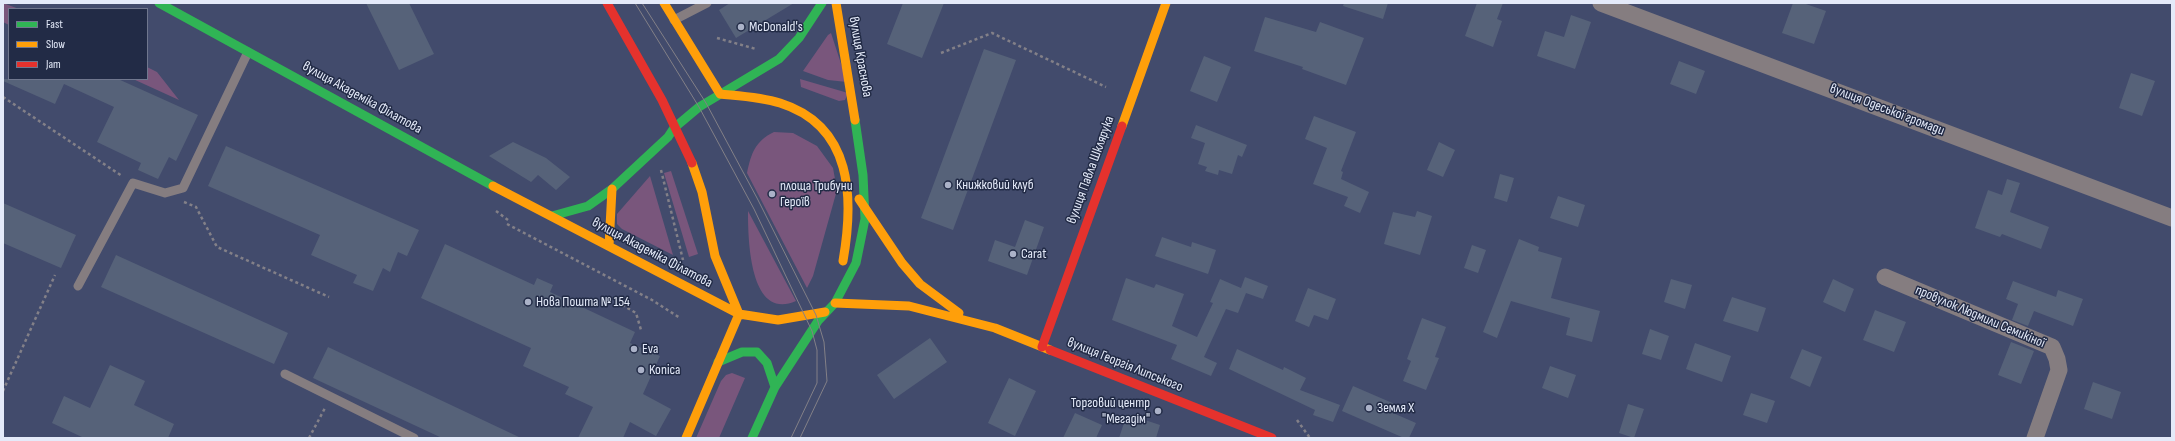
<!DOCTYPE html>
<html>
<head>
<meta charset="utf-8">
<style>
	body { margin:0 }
	#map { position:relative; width:2175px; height:441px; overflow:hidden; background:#424b6c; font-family:"Sofia Sans Condensed",sans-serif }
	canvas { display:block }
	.frame { position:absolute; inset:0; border:4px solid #e4eaf9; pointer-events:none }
	.legend { position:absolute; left:8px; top:8px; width:140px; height:72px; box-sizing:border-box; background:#222b46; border:1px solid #70778e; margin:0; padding:5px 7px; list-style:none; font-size:12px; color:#e4eaf9 }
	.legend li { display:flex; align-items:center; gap:8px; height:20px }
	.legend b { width:20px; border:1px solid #70778e }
</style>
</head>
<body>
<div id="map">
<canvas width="2175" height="441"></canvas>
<div class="frame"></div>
<ul class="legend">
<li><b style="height:5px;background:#30b455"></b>Fast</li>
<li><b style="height:5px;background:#ff9f0a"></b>Slow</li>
<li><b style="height:5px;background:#e5322d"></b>Jam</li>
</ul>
</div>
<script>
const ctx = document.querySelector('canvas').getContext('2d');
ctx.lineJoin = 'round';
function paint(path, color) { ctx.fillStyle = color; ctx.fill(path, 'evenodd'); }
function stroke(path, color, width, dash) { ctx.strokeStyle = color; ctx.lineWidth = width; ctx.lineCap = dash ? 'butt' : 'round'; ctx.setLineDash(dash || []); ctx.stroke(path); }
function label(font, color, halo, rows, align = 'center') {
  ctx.font = font + ' "Sofia Sans Condensed",sans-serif'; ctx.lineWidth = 3; ctx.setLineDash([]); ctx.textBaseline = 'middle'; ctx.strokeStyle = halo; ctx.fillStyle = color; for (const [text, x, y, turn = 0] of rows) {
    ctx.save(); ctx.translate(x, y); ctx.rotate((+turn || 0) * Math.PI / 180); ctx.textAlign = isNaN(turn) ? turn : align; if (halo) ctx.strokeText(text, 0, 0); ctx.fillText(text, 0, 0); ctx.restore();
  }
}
const green = new Path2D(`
	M3,3L19,9H9V25L3,22Z
	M831,33L847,82L828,80L803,71L828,35Z
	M147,67L157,72L179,100L133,79H147Z
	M800,79L848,93L845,100L839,101L801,87Z
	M774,132L793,133L817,146L833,168L837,190L813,276L807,288L747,173C751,154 755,141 774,132Z
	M671,171L698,254L689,257L664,173Z
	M650,176L673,255L622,229L617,224V214Z
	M748,211L796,301C749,322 748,237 748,211Z
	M732,373L745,378L719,438H696L721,381L726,375Z`);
const building = new Path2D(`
	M366,3H409L434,54L399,70Z
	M730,3H794L736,38L719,10Z
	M903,3H944L922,58L887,44Z
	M1344,3H1388L1383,19L1343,6Z
	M1477,3H1503L1497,19L1502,21L1493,47L1465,36Z
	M1793,3H1803L1826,11L1814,44L1782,33Z
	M1571,15L1591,22L1575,69L1537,56L1545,31L1564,37Z
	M1265,17L1316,32L1320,22L1364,38L1346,85L1302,69L1303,67L1254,51Z
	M984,49L1016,60L953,230L921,218Z
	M1204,56L1231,67L1217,102L1190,91Z
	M1679,61L1705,71L1696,94L1670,84Z
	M2131,73L2155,81L2142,116L2119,108Z
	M3,79H118L198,115L176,161L169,157L158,179L138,170L141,163L97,142L114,107L64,84L55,104L3,81Z
	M1314,116L1356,132L1341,171L1343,172L1341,179L1369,192L1360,213L1344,206L1348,197L1313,184L1327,148L1305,139Z
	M1196,125L1247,145L1242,157L1238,155L1232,174L1219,170L1218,175L1205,171L1207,167L1198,164L1205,143L1191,138Z
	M513,142L546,158L570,177L556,190L538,175L531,182L489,156Z
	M1439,142L1455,150L1443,177L1427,170Z
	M226,146L419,230L407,256L398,252L390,272L383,268L373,291L353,283L357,275L311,255L320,235L208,186Z
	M1500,174L1514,178L1507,202L1494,198Z
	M2007,179L2020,183L2010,212L2049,227L2041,249L2002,234L2000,237L1975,228L1988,190L2002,195Z
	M1558,196L1585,205L1578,227L1550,218Z
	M3,203L76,235L61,268L3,243Z
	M1417,211L1432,216L1420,255L1384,244L1393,212L1415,217Z
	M1025,220L1044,227L1027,275L988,261L995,240L1015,247Z
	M1162,237L1191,247L1192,242L1216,250L1208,274L1155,256Z
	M1519,239L1539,247L1538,251L1562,258L1551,298L1600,311L1592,342L1566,335L1570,318L1511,301L1497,338L1483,332Z
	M445,244L534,285L537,278L553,285L550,292L635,332L630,343L660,356L643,394L671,409L656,436L630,422L623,438H578L593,407L565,394L569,387L523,366L531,348L421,298Z
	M1472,245L1486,250L1478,273L1464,268Z
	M116,255L288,333L274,364L101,287Z
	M1245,277L1268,286L1263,299L1246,293L1238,313L1226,309L1204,357L1217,363L1211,376L1171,359L1177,345L1112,320L1126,278L1154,288L1156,284L1184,294L1172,326L1197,337L1213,303L1210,302L1220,279L1241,288Z
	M1671,279L1692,285L1685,309L1664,302Z
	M1833,279L1854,289L1845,312L1823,302Z
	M2013,281L2056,297L2058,290L2083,299L2073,326L2034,311L2028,326L2012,320L2018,304L2006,299Z
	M1308,288L1336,299L1328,320L1314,315L1309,327L1295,321Z
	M1732,297L1766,308L1758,332L1723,321Z
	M1875,310L1906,322L1894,352L1863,340Z
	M1422,318L1446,327L1435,357L1439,358L1426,390L1403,381L1411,361L1407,359Z
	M1650,329L1669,336L1661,360L1642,354Z
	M930,338L947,362L894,399L877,375Z
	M2011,342L2034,351L2021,384L1998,375Z
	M1695,343L1731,356L1722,382L1686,369Z
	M328,347L521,438H442L313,378Z
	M1237,349L1283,370L1284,367L1306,378L1300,390L1340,405L1333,422L1313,415L1315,410L1229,369Z
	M1802,349L1822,357L1810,387L1790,378Z
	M110,365L145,381L134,405L174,424L168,438H84L52,423L64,396L90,408Z
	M1550,366L1576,375L1568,398L1542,388Z
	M1009,378L1036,391L1015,436L988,423Z
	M2093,382L2121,392L2112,419L2084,409Z
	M1353,386L1397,405L1393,413L1416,423L1409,438H1404L1342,411Z
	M1751,393L1775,401L1767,423L1743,415Z
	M1628,404L1644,409L1634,438L1619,433Z
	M1075,413L1102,425L1096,438H1063Z
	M1127,414L1160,425L1156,438H1119Z`);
const path = new Path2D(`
	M717,38L756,49
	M941,53L992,33L1106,87
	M3,97L122,176
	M661,170L683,260
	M184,202L196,207L217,247L329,297
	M496,211L508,220
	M507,224L652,300L680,318
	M617,302L636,313L641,330
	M3,391L55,275
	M1297,420L1310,438
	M309,438L325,408`);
const lane = new Path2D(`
	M674,20L707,3
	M78,286L133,183L165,193L183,188L248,52
	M285,374L414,438`);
const street = new Path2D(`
	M1601,3L2172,218
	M1885,277L2052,347L2057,359L2059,370L2035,438`);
const fast = new Path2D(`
	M159,3L493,186
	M674,128L699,107L779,59L799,38L822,3
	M552,216L588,206L612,189L668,137L674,128
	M718,362L742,352H757L767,363L775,387
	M752,438L775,387L818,321L835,303L856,263L865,219L863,175L855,120`);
const slow = new Path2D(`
	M664,3L720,94
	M836,3L855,120
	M720,94C740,96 761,97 780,103C853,126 854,198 843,261
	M1122,126L1166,3
	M692,163L702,192L715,256L739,314
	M493,186L739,314
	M859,199L902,263L920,284L959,313
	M609,246L612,189
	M835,303L909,306L995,328L1050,350
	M739,314L778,320L825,312
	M686,438L739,314`);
const jam = new Path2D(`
	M607,3L662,100L692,163
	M1042,347L1122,126
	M1050,350L1272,438`);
const tram = new Path2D(`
	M635,3L699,107L754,209L812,331L817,350V383L791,438
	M642,3L706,103L757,198L816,315L824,342L827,381L800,438`);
const markers = [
	[741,27,4,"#abb2c8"],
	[948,185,4,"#abb2c8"],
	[772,194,4,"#abb2c8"],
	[1013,254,4,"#abb2c8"],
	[528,302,4,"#abb2c8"],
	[634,349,4,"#abb2c8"],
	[641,370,4,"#abb2c8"],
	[1369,408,4,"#abb2c8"],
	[1158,411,4,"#abb2c8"]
];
const poiNames = [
	["McDonald's",749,27],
	["Книжковий клуб",956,185],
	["площа Трибуни",780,186],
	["Героїв",780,202],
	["Carat",1021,254],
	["Нова Пошта № 154",536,302],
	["Eva",642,349],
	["Konica",649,370],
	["Торговий центр",1150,403,"right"],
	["\"Мегадім\"",1150,419,"right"],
	["Земля Х",1377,408]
];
const streetNames = [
	["вулиця Краснова",860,57,80],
	["вулиця Академіка Філатова",362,98,29],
	["вулиця Одеської громади",1887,110,21],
	["вулиця Павла Шклярука",1091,170,-70],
	["вулиця Академіка Філатова",652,253,28],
	["провулок Людмили Семикіної",1980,317,23],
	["вулиця Георгія Липського",1125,365,22]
];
paint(green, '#79567c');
paint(building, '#566279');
stroke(path, '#838088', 2.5, [3, 3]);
stroke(lane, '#857d80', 9);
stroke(street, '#857d80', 17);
stroke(fast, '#30b455', 9);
stroke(slow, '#ff9f0a', 9);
stroke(jam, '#e5322d', 9);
stroke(tram, '#838087', 1);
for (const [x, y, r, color] of markers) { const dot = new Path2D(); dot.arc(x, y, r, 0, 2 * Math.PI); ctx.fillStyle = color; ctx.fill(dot); stroke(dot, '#222b46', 1.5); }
label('14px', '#e4eaf9', '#222b46', poiNames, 'left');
label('14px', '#e4eaf9', '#222b46', streetNames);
</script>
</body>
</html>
